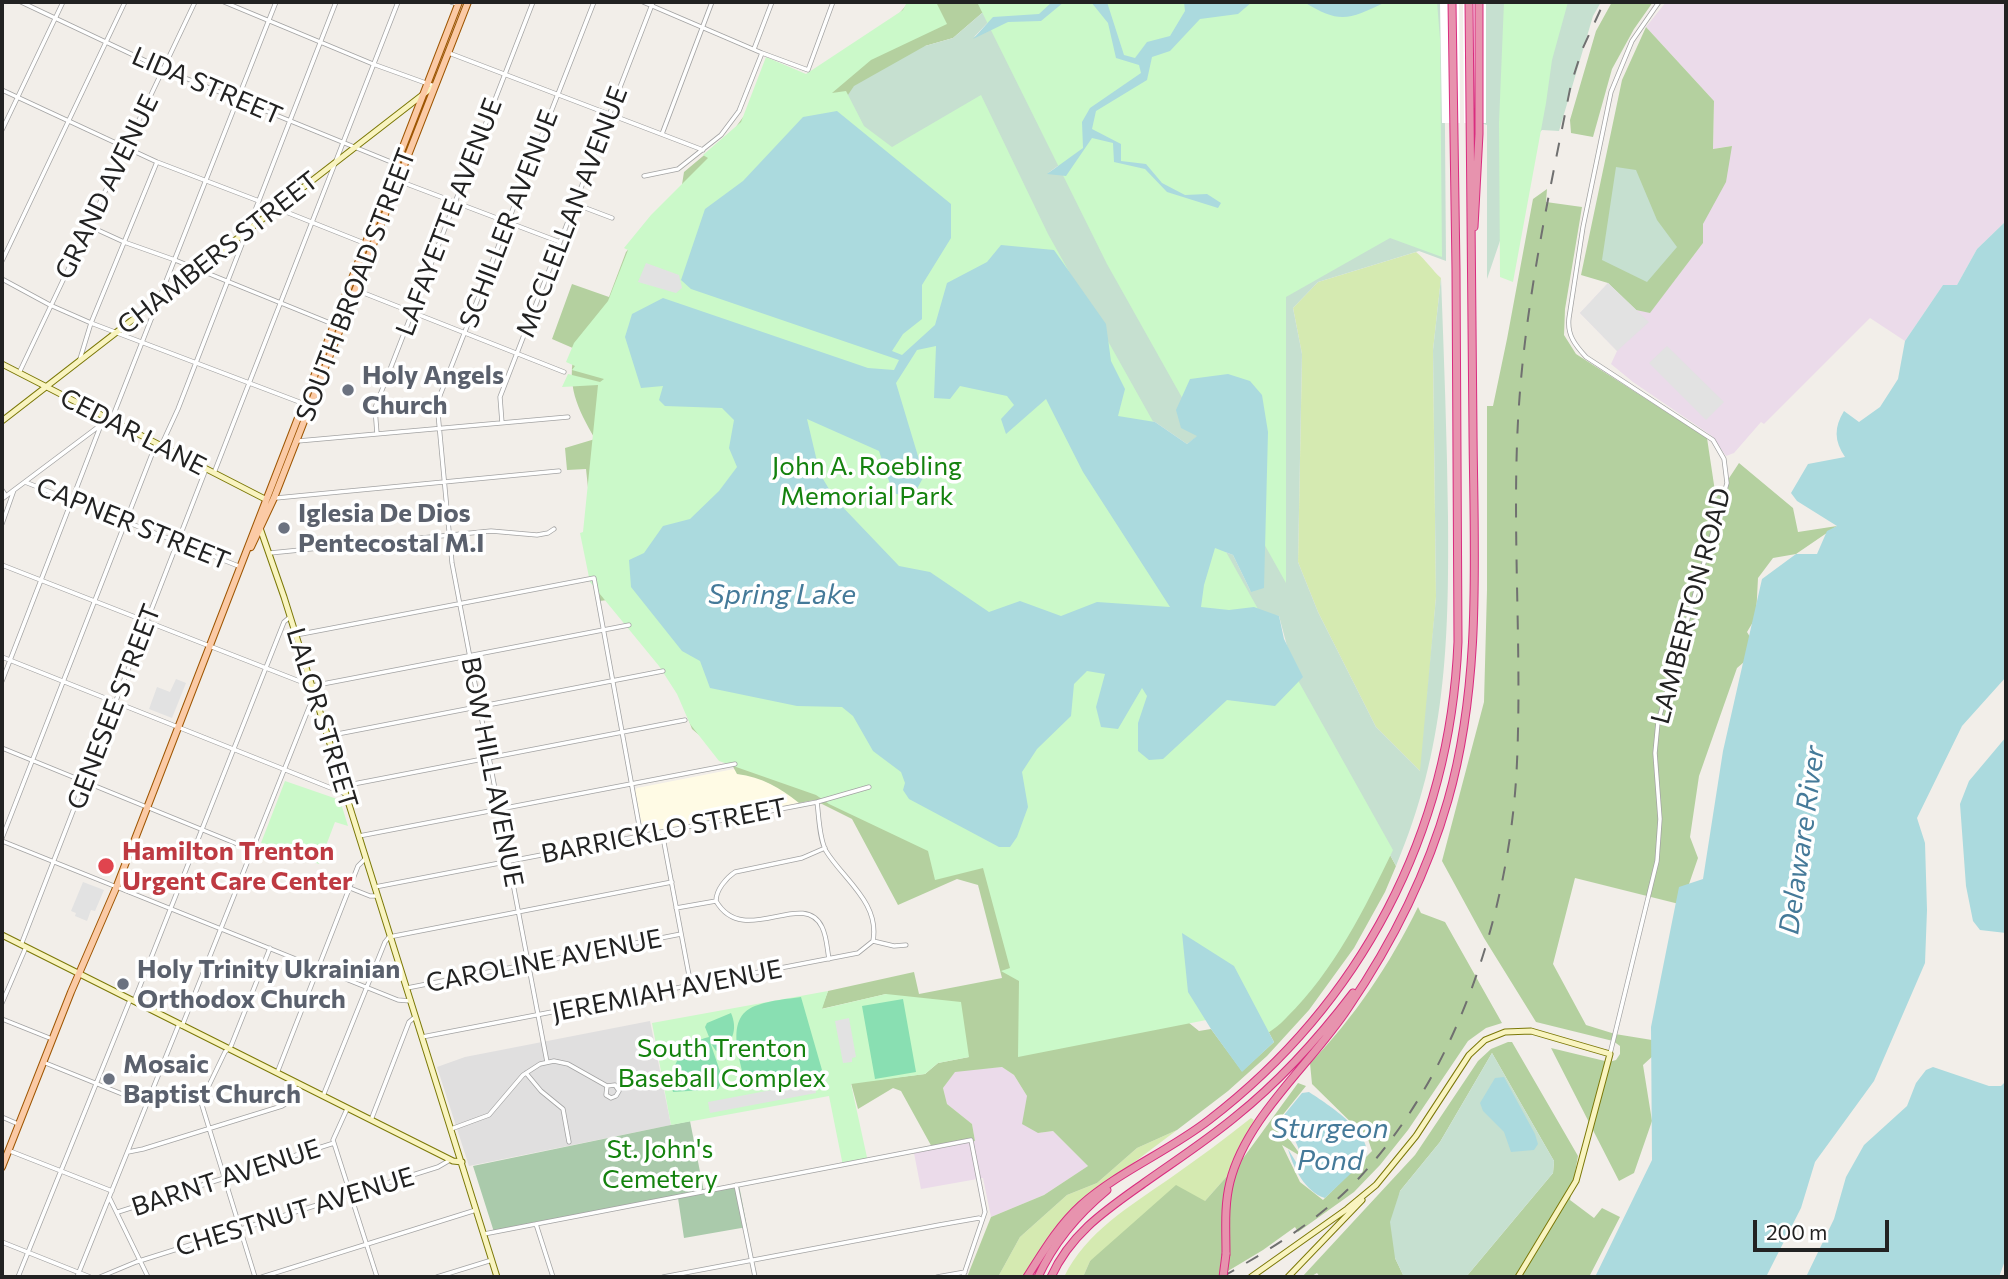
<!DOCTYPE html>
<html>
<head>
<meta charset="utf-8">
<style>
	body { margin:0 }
	#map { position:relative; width:2008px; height:1279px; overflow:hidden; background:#f2eee9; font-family:Commissioner,sans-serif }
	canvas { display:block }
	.frame { position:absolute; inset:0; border:4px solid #222; pointer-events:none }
	.scale { position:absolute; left:1753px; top:1220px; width:136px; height:32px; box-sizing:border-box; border:4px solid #222; border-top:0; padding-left:9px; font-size:21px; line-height:24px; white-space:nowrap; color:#222; -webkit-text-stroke:5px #fff; paint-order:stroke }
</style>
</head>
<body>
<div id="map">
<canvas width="2008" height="1279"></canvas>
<div class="frame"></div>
<div class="scale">200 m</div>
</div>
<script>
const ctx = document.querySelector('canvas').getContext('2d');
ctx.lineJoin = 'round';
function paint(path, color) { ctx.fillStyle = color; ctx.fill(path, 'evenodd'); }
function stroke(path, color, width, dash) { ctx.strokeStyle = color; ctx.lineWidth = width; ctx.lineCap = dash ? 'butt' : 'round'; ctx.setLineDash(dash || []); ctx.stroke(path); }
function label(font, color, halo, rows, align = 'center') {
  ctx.font = font + ' Commissioner,sans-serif'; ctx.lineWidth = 7; ctx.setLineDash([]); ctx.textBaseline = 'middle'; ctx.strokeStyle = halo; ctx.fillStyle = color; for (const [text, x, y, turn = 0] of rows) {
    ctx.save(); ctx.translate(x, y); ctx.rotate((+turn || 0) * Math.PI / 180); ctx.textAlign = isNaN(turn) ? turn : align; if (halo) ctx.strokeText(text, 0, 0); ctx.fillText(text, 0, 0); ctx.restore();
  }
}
const residential = new Path2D(`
	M650,1021L671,1125L469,1166L437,1067L465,1057Z`);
const industrial = new Path2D(`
	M1666,2H2006V221L1977,249L1957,285H1943L1905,341L1870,318L1764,424L1761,422L1734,453L1726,456L1712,436L1633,382L1611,364L1617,351L1580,313L1608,283L1636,310L1650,312L1703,243V224L1731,146L1713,149L1714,101L1646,27Z
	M1002,1067L1014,1075L1027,1096L1038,1133L1053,1131L1088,1166L1044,1195L991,1217L983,1178L921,1189L914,1153L975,1141L972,1124L947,1104L943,1088L955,1071Z`);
const education = new Path2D(`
	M734,769L738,774L755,776L786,792L799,803L646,832L643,830L635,791L637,788Z`);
const grass = new Path2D(`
	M1416,252C1426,260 1432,270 1441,278L1433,350L1436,597L1421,772L1376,727L1318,612L1298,562L1302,354L1293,308L1318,282Z
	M1251,1118L1254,1120L1229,1174L1205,1201L1090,1261L1083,1277H1064C1086,1232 1130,1206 1169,1179C1197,1159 1225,1139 1251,1118Z
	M1177,1130L1084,1200L1047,1241L1029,1277H998L1020,1237L1067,1195L1097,1183L1137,1148Z`);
const forest = new Path2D(`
	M909,2H1043L1039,8L982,13L953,38L925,46L797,706L1199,1031L1211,1029L1242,1071L1274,1042L1234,966L1372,887L1297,683L1396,866L1385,892L1354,948L1309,1010L1267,1056L1228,1091L1177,1130L1137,1148L1097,1183L1067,1195L1020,1237L998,1277H967L991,1217L1044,1195L1088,1166L1053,1131L1038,1133L1022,1124L1027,1096L1014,1075L1002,1067L955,1072L943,1088L947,1104L972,1124L975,1141L933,1149L901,1091L893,1088L858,1109L851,1083L925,1074L938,1063L969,1057L886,994L821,1009L828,991L914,972L919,994L1002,978L978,885L957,879L898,905L852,819L814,800L799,803C780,788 762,777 737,774L730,761L692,729L678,692L614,599L600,601L586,469L567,470L565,448L595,439C577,407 566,386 575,349L552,339L572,284L609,297L626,252L681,191L684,172L733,131L746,113L885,30Z
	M1612,2H1653L1634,29L1612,69L1593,137L1571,133L1570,120L1596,31Z
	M1646,27L1714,101L1713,149L1732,146L1726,182L1703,224V243L1650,313L1636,310L1608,283L1581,275L1622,80Z
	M1547,189L1546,202L1582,207L1565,309L1564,335L1576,354L1707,438L1716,498L1739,463L1793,508L1798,532L1837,526L1796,554L1773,558L1758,578L1756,617L1747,632L1758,650L1737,668L1699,776L1690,837L1698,858L1689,884L1699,898L1683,905L1575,878L1553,964L1586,1025L1615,1034L1652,1040L1655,1054L1643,1065L1652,1121L1634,1173L1619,1181L1551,1048L1609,1062L1616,1060L1620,1054V1046L1613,1041L1536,1022L1484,938L1442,861L1484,702L1487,590V406H1493L1507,339L1533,199Z
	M1418,907L1421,913L1445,922L1502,1023L1486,1028L1468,1041L1408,1130L1380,1165L1354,1192L1298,1232L1295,1227L1263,1250L1218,1277H1083L1090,1261L1176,1185L1205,1201L1244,1157L1298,1083L1306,1086L1277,1122L1302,1157L1282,1145L1300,1182L1323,1200L1372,1151L1368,1139L1312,1084L1310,1063C1354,1018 1390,964 1418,907Z
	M1508,1042H1512L1578,1156L1570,1200L1594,1218L1602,1208L1620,1217L1589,1277H1466L1553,1173L1554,1161L1492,1053L1440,1142L1400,1191L1395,1258L1404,1277H1320L1317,1273L1310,1277H1302L1415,1155L1478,1061L1491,1049Z`);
const wetland = new Path2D(`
	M1386,2L1444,4L1446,261L1419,251L1318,282L1293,308L1302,354L1298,562L1318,612L1376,727L1420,771L1436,597L1433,350L1441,278C1444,358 1447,438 1448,517C1449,643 1446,748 1396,866L1297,683L1279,616L1201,607L1215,548L1233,555L1251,592L1198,436L1187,444L1155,422L1117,416L1001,245L837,111L854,86L925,46L953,38L982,13L1039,8L993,17L974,37L1008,22L1083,148L1048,173Z
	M1480,2H1601L1593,16L1559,131L1542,130L1535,138L1487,279V125L1481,123Z
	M1616,167L1636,170L1657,220L1677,247L1647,282L1602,260Z
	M1492,1053L1554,1161L1553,1173L1466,1277H1404L1395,1258L1390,1222L1400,1191L1440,1142Z`);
const cemetery = new Path2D(`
	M690,1121L704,1192L739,1185L747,1227L684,1238L678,1198L494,1232L473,1166Z`);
const park = new Path2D(`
	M907,2H936L947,24L871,60L832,93L846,91L864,126L892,147L981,95L1048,234L1393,850C1365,908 1334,971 1287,1017C1279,1026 1268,1033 1258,1040L1242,1013L1018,1057L1019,981L1001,971L1010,968L983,868L935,880L928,851L829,804L816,795L719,761L690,724L677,694L659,666L590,582L580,533L583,532L598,385L562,387L568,374L600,382L604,379L572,370L575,366L566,362L574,343L608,301L628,250L624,248L651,215L708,158L703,155L741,122L766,57L806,74L903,10Z
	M977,2H1437L1440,39L1442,257L1390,238L1286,297V583L1107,264Z
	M1504,2H1568L1552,60L1546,103L1513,282L1500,277L1499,123Z
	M285,781L340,800L348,826L335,822L319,864L261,843Z
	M828,991L822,1009L886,994L961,1002L969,1057L938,1063L925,1074L851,1084L868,1162L843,1166L829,1096L671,1125L652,1023Z`);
const pitch = new Path2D(`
	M801,997L822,1070L817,1074L745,1083C740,1058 723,1015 758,1005C772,1000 787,999 801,997Z
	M903,999L916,1072L875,1079L862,1006Z
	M731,1013C738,1029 733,1045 716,1051L710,1042L723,1080L718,1089L673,1092C668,1066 683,1043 709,1037L705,1027L707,1023Z`);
const parking = new Path2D(`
	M646,263L679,275L682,288L676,293L638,282Z
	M1608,283L1649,322L1617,351L1580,313Z
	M1667,346L1724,402L1706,420L1649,363Z
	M176,679L186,683L172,718L149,709L157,687L170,692Z
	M83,882L104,890L95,911L91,910L87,921L75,916L76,913L71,911Z
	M849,1018L856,1057L852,1058V1062L843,1063L835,1021Z
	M814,1082L816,1093L710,1113L708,1102Z`);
const water = new Path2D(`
	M1052,2H1064L1041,21L1008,22L973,39L993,17L1039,14Z
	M1091,2H1107L1124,55L1135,58L1147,42L1170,36L1185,11L1184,2H1252L1238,14L1200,19L1170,51L1152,57L1147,80L1096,111L1092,129L1121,144V161L1146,164L1162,183L1185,195L1207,194L1221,203L1218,208L1167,192L1145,169L1114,162L1113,143L1092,138L1066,176L1047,174L1083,148L1082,122L1090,108L1141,73L1139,65L1116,58L1108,23Z
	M1304,2H1386C1349,19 1341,25 1304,2Z
	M837,111L951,204V238L922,285V319L903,334L892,351L902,355L935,325L947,283L987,262L1001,245L1054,250L1106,324L1111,361L1125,389L1118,416L1155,422L1187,444L1197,436L1181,428L1176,410L1190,379L1228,374L1250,381L1262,395L1268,432L1264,588L1251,592L1233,555L1215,548L1204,585L1201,607L1229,610L1254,607L1279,616L1284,639L1303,677L1275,706L1227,700L1163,759L1149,760L1138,751V723L1147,696L1142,688L1118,729L1101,727L1096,707L1105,674L1087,671L1074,684L1071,716L1037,749L1022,772L1028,807L1017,837L1010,847H999L909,799L903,790L905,783L901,772L873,751L853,716L842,707L797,706L710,688L700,661L682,651L631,587L629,560L644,553L663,526L690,519L719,491L737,467L729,448L734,420L722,408L665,406L659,400L663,386L641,388L625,337L632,314L663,298L868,368L894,370L899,360L691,289L681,280L705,209L743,181L803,117ZM936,346L934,398L950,399L960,386L1007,396L1014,405L1001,419L1006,434L1046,399L1083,472L1170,607L1097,602L1061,616L1020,601L989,612L930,572L899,566L835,499L820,474L807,419L879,451L893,493L912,498L924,476L896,383L917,350Z
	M2006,221V677L1962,726L1917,818L1925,843L1927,910L1925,963L1874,1081L1815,1162L1801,1208L1766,1277H1595L1652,1160L1651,1027L1679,887L1703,879L1723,751L1762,579L1796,554H1817L1827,531L1837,526L1797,501L1791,493L1808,464L1845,457C1834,441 1834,427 1844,411L1859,422L1880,407L1898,379L1905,341L1943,285H1957L1977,249Z
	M2006,737V933L1980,930L1973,921L1966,886L1960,804L1969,781Z
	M1182,933L1234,966L1274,1042L1242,1072L1211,1029L1188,992Z
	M1933,1067L1989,1086H2001L2006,1081V1258L1999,1277H1806L1834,1219L1846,1177L1864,1145L1907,1106L1916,1083L1926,1070Z
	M1504,1077L1535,1134L1538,1144L1534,1150L1511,1152L1504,1132L1483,1111L1480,1103L1495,1078Z
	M1309,1092C1327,1104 1377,1135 1365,1160L1325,1198C1305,1192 1293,1167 1288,1149L1299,1167L1304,1161L1284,1115L1302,1093Z`);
const pier = new Path2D(`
	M1440,2H1459L1460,123H1442Z
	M1463,2H1486V123H1464Z`);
const street = new Path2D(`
	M21,2L163,69L396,164
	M224,2L373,64L434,86
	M451,2L458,4
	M643,2L762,53L808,70L833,2
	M754,49L772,2
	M449,53L703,150
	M2,90L157,162L259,201
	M2,130L63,2
	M662,134L712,2
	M644,176L678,169L721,135L739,111L762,53
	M399,181L560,242
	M575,204L612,218
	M276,208L364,243
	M89,226L124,242L175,260L340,327
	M2,261L125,2
	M2,279L50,305L91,323L302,403
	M356,290L564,372
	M80,359L91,323L157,162
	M19,373L195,2
	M111,421L276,2
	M502,423L500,397L653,2
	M377,434L375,408L533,2
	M298,441L568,417
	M161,446L178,409L336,2
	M214,473L398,2
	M25,482L241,567
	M2,490L6,496
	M276,498L559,471
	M2,499L98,427
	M2,524L14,490
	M270,553L491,531L537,535L548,533L554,529
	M2,565L312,686L629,625
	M296,635L594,578L641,836
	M2,657L346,794
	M2,681L104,417
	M327,736L663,671
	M2,748L252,850
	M343,786L685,720
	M817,802C819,816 819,838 826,851C844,880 880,903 873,941
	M662,832L691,986
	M359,836L735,764
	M2,838L156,444
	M2,841L398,1000L411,1001
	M375,887L817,802L869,787
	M350,888L370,896H378
	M716,901C744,949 803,888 822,927C827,937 827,949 829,959
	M716,901C716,890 726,878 735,872L802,858L825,848
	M676,908L716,901
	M873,941L894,946L906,945
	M21,945L206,469
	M407,988L681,934
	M134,1001L284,622L290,617
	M2,1003L26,947
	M2,1019L52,1039
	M182,1026L310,705L316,700
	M422,1037L858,953L873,941
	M1610,1054L1657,861L1660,819L1655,753L1658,722L1727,483L1724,459L1713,440L1586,357C1575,345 1567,335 1569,318L1583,227L1611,92L1632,41L1659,2
	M43,1062L147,1104
	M547,1062L452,563L437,403L594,2
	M277,1073L358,866L365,859
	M526,1073L541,1091L563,1109L569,1142
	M323,1096L385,942L389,937L672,882
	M347,1109L333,1140L377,1277
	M2,1117L18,1124
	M371,1120L409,1022L415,1017
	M451,1129L489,1115L523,1075L540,1064L554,1061L568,1064L607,1086L615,1085L619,1091L616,1096L611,1098L606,1095L607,1086
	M10,1151L112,1191
	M128,1152L143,1149L282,1106L287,1103L296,1083
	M736,1185L755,1277
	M110,1199L148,1277
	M118,1212L334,1143
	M536,1224L553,1277
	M484,1234L971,1140L985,1212L963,1277
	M2,1242L90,1277
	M18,1277L130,1000
	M77,1277L179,1024
	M100,1277L136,1262L438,1167L450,1160
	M255,1277L201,1102L225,1052L231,1046L270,948
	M262,1277L476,1210
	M437,1277L492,1260
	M663,1277L939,1225L979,1218L982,1220
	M937,1277L965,1272`);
const secondary = new Path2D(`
	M2,364L265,499
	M2,421L434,86
	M260,528L284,597L497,1277
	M2,935L453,1161L462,1162
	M1251,1277L1347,1209L1376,1185L1416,1136L1469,1055L1485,1040L1505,1032L1531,1031L1610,1054L1576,1181L1518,1277
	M1288,1277L1362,1200`);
const primary = new Path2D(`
	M251,547L274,498L468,2
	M2,1167L71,992L116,888L459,2`);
const highway = new Path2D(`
	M1474,227L1479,134V2
	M1226,1254C1226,1230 1224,1206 1230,1182C1246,1117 1312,1063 1348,1008C1391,945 1427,874 1448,800C1482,681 1474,554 1473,432C1471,288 1470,145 1469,2
	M1027,1277C1043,1252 1058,1226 1081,1205C1118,1172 1169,1151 1209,1120C1361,1003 1450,834 1458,642L1456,270L1452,2
	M1038,1277C1054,1242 1078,1214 1107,1190
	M1051,1277C1071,1233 1106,1210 1144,1183C1175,1161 1206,1141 1235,1117C1280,1081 1318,1039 1353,993`);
const rail = new Path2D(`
	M1222,1277C1271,1249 1321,1219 1360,1177C1459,1070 1511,907 1517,762C1522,648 1512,534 1518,421C1524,307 1549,195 1571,84L1582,50L1604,2`);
const highwayBridge = new Path2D(`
	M1223,1277L1226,1254`);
const markers = [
	[348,390,7,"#6b7280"],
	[284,528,7,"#6b7280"],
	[106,866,9,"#e0444e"],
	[123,984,7,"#6b7280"],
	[109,1079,7,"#6b7280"]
];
const streetNames = [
	["LIDA STREET",207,86,23],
	["GRAND AVENUE",107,187,-64],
	["MCCLELLAN AVENUE",572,212,-69],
	["LAFAYETTE AVENUE",449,217,-69],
	["SCHILLER AVENUE",509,219,-69],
	["CHAMBERS STREET",218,253,-38],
	["SOUTH BROAD STREET",356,285,-69],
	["CEDAR LANE",133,432,27],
	["CAPNER STREET",133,524,22],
	["LAMBERTON ROAD",1691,606,-75],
	["GENESEE STREET",114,707,-69],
	["LALOR STREET",322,718,73],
	["BOW HILL AVENUE",492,772,79],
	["BARRICKLO STREET",664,831,-11],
	["CAROLINE AVENUE",544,961,-11],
	["JEREMIAH AVENUE",667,991,-11],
	["BARNT AVENUE",226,1178,-18],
	["CHESTNUT AVENUE",295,1212,-17]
];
const worshipNames = [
	["Holy Angels",362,375],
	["Church",362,405],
	["Iglesia De Dios",298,513],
	["Pentecostal M.I",298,543],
	["Holy Trinity Ukrainian",137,969],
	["Orthodox Church",137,999],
	["Mosaic",123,1064],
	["Baptist Church",123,1094]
];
const parkNames = [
	["John A. Roebling",867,466],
	["Memorial Park",867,496],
	["South Trenton",722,1048],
	["Baseball Complex",722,1078],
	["St. John's",660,1149],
	["Cemetery",660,1179]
];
const healthNames = [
	["Hamilton Trenton",122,851],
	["Urgent Care Center",122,881]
];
const waterNames = [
	["Spring Lake",782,595],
	["Delaware River",1802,840,-82],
	["Sturgeon",1330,1129],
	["Pond",1330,1161]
];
paint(residential, '#e0dfdf');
paint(industrial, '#ebdbea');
paint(education, '#fffbe5');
paint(grass, '#d5eab1');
paint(forest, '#b4d09f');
paint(wetland, '#c6e0d0');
paint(cemetery, '#aacaab');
paint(park, '#cbf9c9');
paint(pitch, '#89dfb2');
paint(parking, '#e2e2e2');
paint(water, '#abdade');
paint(pier, '#fff');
stroke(street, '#a3a3a3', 5);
stroke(secondary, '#7b7807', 7);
stroke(primary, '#9d5502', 8);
stroke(highway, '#d92c7f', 9);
stroke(street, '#fff', 3.5);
stroke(secondary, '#f9f4c0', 5);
stroke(primary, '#fbcaa5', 6);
stroke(highway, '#e793ae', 7);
stroke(rail, '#707070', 2, [14, 14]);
stroke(highwayBridge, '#d92c7f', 9, []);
stroke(highwayBridge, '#e793ae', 7);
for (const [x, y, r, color] of markers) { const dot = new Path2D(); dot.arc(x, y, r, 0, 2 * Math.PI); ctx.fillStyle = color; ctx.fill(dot); stroke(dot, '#fff', 2.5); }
label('26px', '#222', '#fff', streetNames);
label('bold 26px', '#5b616d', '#fff', worshipNames, 'left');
label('26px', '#14820e', '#fff', parkNames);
label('bold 26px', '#be3a42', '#fff', healthNames, 'left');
label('italic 28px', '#457a99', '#fff', waterNames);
</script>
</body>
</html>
